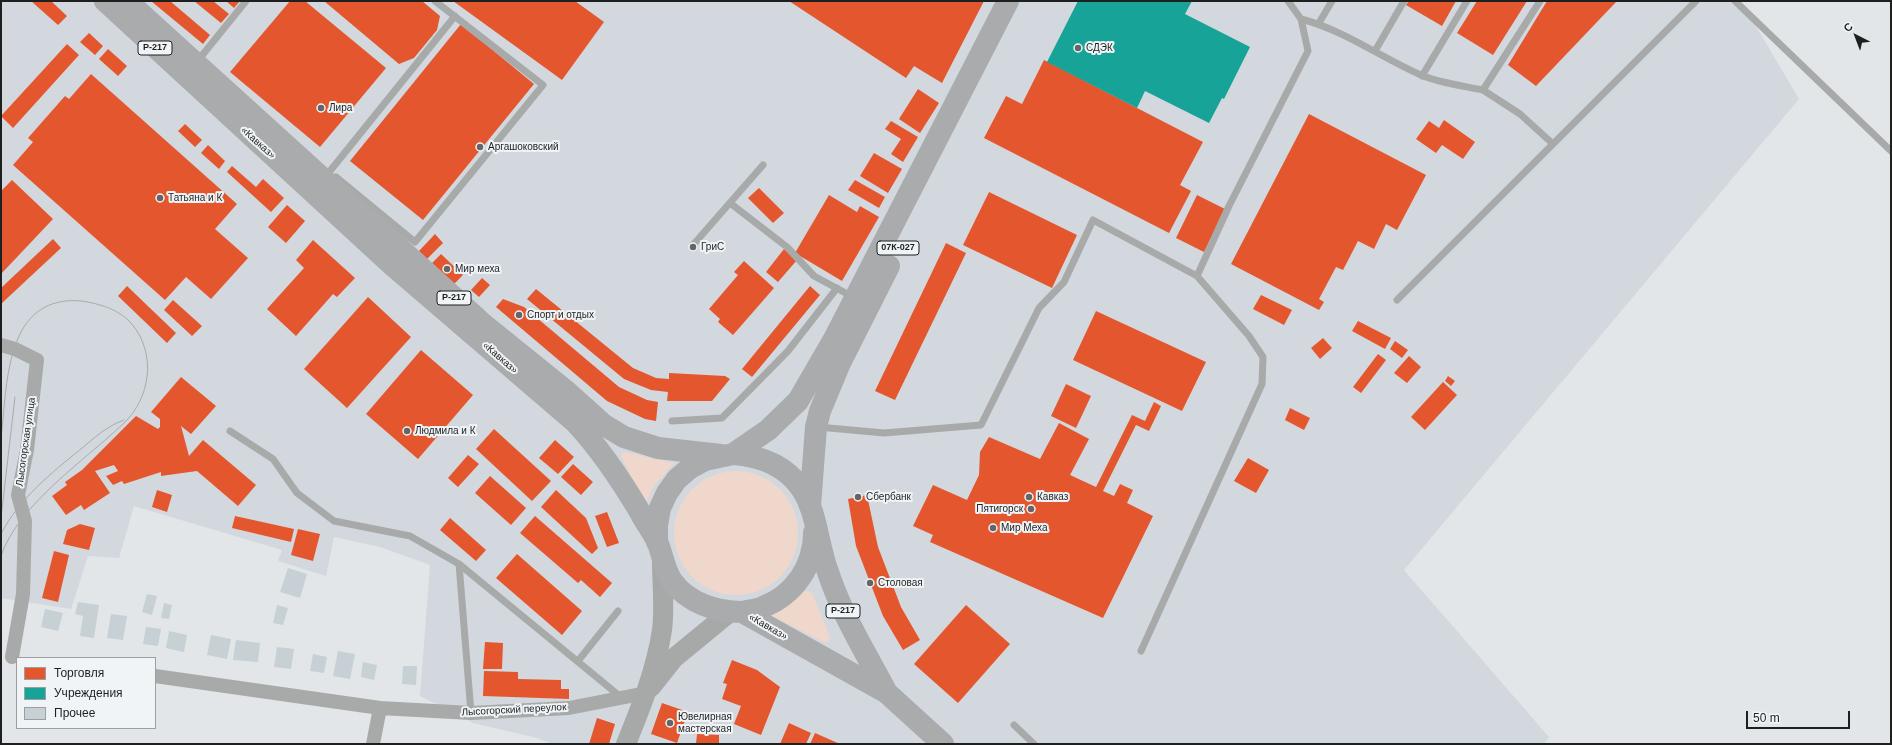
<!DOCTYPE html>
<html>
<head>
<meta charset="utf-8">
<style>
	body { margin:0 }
	#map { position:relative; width:1892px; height:745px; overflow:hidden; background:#e3e6e8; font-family:Arial,sans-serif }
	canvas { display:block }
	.frame { position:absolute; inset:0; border:2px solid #1e2020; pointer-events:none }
	.legend { position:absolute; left:16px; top:657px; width:140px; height:72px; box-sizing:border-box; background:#f0f4f7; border:1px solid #9c9fa1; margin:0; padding:5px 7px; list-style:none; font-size:12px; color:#1e2020 }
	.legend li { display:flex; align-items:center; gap:8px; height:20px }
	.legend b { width:20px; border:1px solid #9c9fa1 }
	.north { position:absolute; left:1836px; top:16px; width:40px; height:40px; -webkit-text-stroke:3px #f0f4f7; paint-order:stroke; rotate:318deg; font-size:11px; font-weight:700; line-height:16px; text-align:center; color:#1e2020 }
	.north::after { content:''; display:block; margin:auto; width:14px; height:18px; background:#1e2020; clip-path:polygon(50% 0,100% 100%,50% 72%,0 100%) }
	.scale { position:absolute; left:1746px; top:711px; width:104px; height:18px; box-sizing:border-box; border:2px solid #1e2020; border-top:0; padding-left:5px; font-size:12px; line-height:14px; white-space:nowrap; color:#1e2020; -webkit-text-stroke:3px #f0f4f7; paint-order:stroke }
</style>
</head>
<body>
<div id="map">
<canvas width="1892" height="745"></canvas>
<div class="frame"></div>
<ul class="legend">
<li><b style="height:11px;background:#e4572e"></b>Торговля</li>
<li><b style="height:11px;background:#17a398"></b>Учреждения</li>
<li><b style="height:11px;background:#c6d0d5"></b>Прочее</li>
</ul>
<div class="north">С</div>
<div class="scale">50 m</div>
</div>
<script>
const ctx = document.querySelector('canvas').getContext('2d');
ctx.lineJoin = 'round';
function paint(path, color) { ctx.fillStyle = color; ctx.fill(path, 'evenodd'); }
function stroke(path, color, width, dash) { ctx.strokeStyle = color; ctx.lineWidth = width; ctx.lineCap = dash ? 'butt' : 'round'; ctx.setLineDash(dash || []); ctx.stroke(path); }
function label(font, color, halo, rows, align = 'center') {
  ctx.font = font + ' Arial,sans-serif'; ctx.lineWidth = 4; ctx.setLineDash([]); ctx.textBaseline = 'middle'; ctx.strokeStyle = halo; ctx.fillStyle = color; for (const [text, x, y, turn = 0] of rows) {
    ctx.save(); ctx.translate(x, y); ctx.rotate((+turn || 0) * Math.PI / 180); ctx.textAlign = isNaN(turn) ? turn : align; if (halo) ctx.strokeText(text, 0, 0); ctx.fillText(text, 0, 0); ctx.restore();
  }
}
const built = new Path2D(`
	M1,1H1741L1799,99L1404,570L1549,737L1544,744H552L537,738L473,723L420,696L430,565L380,547L334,537L326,576L278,561L282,550L134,506L119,558L88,556L71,609L1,598Z`);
const green = new Path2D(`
	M625,452L674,463L654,486L645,505L621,456V453Z
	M674 533a62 62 0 1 1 124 0a62 62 0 1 1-124 0Z
	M807,591L812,593L830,637L829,641L826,643L772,616L802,592Z`);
const shops = new Path2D(`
	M31,1H51L67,16L58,25Z
	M151,1H170L210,35L203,44Z
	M194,1H213L229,14L221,23Z
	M226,1H240L234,8Z
	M290,1H305L386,68L320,147L230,72Z
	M324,1H422L440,16L437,30L414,58L399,64Z
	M453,1H575L604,22L562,80Z
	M789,1H984L942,83L914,66L906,78Z
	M1409,1H1456L1442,26L1406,5Z
	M1477,1H1527L1493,55L1457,33Z
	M1547,1H1617L1536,86L1508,65Z
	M461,24L534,84L423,220L350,161Z
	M89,33L103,46L95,55L80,42Z
	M67,44L79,55L13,128L1,116Z
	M108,49L127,66L118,76L99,59Z
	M1044,60L1203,142L1180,185L1191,191L1169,233L984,138L1006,96L1022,104Z
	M91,74L237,204L215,229L248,258L211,299L186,277L165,300L13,165L33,142L28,138L65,96L69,99Z
	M918,89L939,103L920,133L899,119Z
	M1309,114L1426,175L1397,230L1386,224L1374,249L1358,241L1343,270L1336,267L1319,299L1324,302L1319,310L1231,264Z
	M1444,120L1475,142L1463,159L1442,145L1436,153L1416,139L1429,121L1439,128Z
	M891,121L918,137L903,162L891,154L901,139L885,129Z
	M185,124L202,140L195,147L178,131Z
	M208,145L225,161L219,169L201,153Z
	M874,153L902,169L888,193L860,176Z
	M232,166L256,187L263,179L284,198L271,212L227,172Z
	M12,180L53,219L1,274V191Z
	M855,180L885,197L879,208L848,190Z
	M759,188L784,213L773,223L748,198Z
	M989,192L1077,235L1052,288L963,245Z
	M829,195L857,212L860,206L879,217L842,281L795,253Z
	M1197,195L1225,209L1204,252L1176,238Z
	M287,205L305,221L286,243L268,227Z
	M435,234L443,243L427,259L419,251Z
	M53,239L61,248L1,304V288Z
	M313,240L355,278L337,297L333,294L296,336L267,309L304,268L296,260Z
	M946,243L966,253L895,400L875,391Z
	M784,249L797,260L778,282L766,272Z
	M441,254L463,275L454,284L432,263Z
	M744,261L774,288L733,335L718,322L720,319L709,309L738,275L734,272Z
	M482,278L490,285L479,297L471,290Z
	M127,286L176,333L167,343L118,296Z
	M810,286L820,295L752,377L742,369Z
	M536,289L633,368L656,378L669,379V373L725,376L730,379L712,401H667L668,392L651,390L624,379L527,299Z
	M1261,295L1292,310L1284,325L1253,309Z
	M368,297L411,337L347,408L304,369Z
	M503,299L524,307L619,387L647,400L658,402L656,421L645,419L607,401L496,307Z
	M173,300L202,326L192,336L164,310Z
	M1096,311L1206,362L1182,411L1073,360Z
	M1358,321L1391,338L1385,349L1352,331Z
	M1323,338L1332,348L1320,359L1311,348Z
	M1395,341L1408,350L1402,358L1390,349Z
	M421,350L473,395L418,459L366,414Z
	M1378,354L1386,360L1361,393L1353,387Z
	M1409,356L1421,367L1407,383L1394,373Z
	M1448,376L1455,381L1451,386L1445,381Z
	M181,377L216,406L191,434L181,426L189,456L203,440L256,485L238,506L197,471L161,476V472L124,484L122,481L113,485L106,476L118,471L114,465L95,471L110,493L84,510L81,505L66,515L52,496L67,485L65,482L82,470L136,416L158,429L160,427V419L151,412Z
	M1443,382L1457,395L1425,430L1411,417Z
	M1066,384L1091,396L1076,428L1051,416Z
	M1154,402L1161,406L1149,431L1136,425L1103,491L1114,496L1120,484L1133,490L1127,503L1153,516L1103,618L930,542L933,535L913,526L933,485L967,500L979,475L980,452L989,437L1040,459L1059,423L1089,439L1070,475L1096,487L1132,415L1145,421Z
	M1290,408L1310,418L1304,430L1285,420Z
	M494,429L551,481L532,501L476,449Z
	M555,440L574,457L558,474L539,458Z
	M468,455L479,464L458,487L448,478Z
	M1248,458L1269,470L1256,493L1234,481Z
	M573,464L593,482L581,495L561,477Z
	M490,476L526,508L511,525L475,493Z
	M157,490L172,495L167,512L152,507Z
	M556,490L586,518L598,548L592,554L541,507Z
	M867,495L878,547L901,607L920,640L903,650L883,616L856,546L848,499Z
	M607,512L619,543L607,547L595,516Z
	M235,516L294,529L291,542L232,528Z
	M535,516L612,583L600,597L581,580L578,583L520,533Z
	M450,518L486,550L476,561L440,530Z
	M80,524L95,528L89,550L63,544L67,530Z
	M298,529L320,534L313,561L291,555Z
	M54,551L69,555L58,602L42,598Z
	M517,554L582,611L562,635L496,578Z
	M966,605L1010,644L958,703L914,664Z
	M485,642L503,643L502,669H483Z
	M732,660L757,670L780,687L761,735L734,724L741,706L722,699L727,684L723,683Z
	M484,671L518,672V679L561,680V689H569V699L483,696Z
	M662,703L688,712L677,743L651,734Z
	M597,718L615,724L609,744H589Z
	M789,723L811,733L806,744H780Z
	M815,733L840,744H810Z
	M697,734L719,735V744H696Z`);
const public = new Path2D(`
	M1078,1H1192L1185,14L1250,47L1224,99L1222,98L1209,123L1145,91L1137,108L1047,62Z`);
const building = new Path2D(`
	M288,568L307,574L300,598L280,592Z
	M147,594L157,596L152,615L142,612Z
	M78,602L99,605L94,638L80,636L83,616L75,614Z
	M164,603L172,605L169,619L161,618Z
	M277,605L288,608L283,625L273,623Z
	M45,609L63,613L58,631L41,627Z
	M111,614L127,616L123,640L107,638Z
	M146,627L161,629L158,646L143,644Z
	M169,631L187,635L184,652L166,648Z
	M211,635L231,639L227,659L207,655Z
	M236,640L260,643L258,662L233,660Z
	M277,647L294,649L291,669L274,667Z
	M338,651L355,654L350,679L333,676Z
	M313,654L327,657L324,673L310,671Z
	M363,662L377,665L374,680L361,677Z
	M403,666H417L416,685L402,684Z`);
const lane = new Path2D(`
	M1735,1L1891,151
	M1301,19C1344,30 1380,57 1421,75C1439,83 1464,86 1483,90L1540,1
	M1319,23L1332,1
	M1375,51L1404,1
	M203,61L200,58L246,1
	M1422,76L1467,1
	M1483,90L1520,114L1553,144
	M330,171L455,16
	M336,177L415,242L543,85L435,1
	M730,203L787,247L814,276L853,297
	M693,245L763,165
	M1197,276L1229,206L1308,51L1301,19L1288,1
	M1397,300L1696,1
	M672,421L722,418L788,351L837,288
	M818,427L884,433L981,425L1039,308L1064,282L1093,220L1197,276L1249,336L1263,357L1262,384L1141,651
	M230,431L273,459L297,493L334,521L410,536L459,564L622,698
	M459,564L471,713
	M578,661L618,611
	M1014,725L1034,744`);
const street = new Path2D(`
	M1,345L15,349L37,360L27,450L18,495L25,521L23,594L12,657
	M155,676L380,708L471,713L569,708L646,693
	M373,744L380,708`);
const secondary = new Path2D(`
	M651,687L674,658L730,612
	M626,744C641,707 656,670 662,630C665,608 662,584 662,562`);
const primary = new Path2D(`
	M105,1L392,265L576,423C601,450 621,480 640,512C645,522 652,531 657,541C663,555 663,567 672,581C688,603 716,612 742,612L887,693L943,744
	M127,1L482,323L565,390L604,425L624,437L658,448L721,455
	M733,454C761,456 785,465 801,488C817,511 818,546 828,572C842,615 866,653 887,693
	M810,506L816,427L820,411L840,363L889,266
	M657,542V525L660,508L667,493L677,479L690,468L705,460L733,454L768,430L798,401L834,339L1008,1
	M742,612C749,610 757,610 763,607C794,595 814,566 814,533`);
const tram = new Path2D(`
	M1,439C5,405 5,366 20,334C36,301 68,295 100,305C111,308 123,314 131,323C157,353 151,398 123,424C84,461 18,505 1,556
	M1,518L15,397
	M1,534C19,499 51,473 81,449C94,438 107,426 124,420`);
const markers = [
	[1078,48,4,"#636566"],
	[321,108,4,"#636566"],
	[480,147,4,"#636566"],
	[160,198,4,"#636566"],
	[693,247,4,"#636566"],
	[447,269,4,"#636566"],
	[519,315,4,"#636566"],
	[407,431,4,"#636566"],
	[858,497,4,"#636566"],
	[1029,497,4,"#636566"],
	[1031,509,4,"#636566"],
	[993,528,4,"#636566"],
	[870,583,4,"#636566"],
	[670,723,4,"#636566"]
];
const shields = [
	[155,48,34],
	[898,248,42],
	[454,298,34],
	[843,611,34]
];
const shieldNames = [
	["Р-217",155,48],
	["07К-027",898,248],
	["Р-217",454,298],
	["Р-217",843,611]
];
const poiNames = [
	["СДЭК",1086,48],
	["Лира",329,108],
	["Аргашоковский",488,147],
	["Татьяна и К",168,198],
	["ГриС",701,247],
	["Мир меха",455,269],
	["Спорт и отдых",527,315],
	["Людмила и К",415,431],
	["Сбербанк",866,497],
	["Кавказ",1037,497],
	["Пятигорск",1023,509,"right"],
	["Мир Меха",1001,528],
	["Столовая",878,583],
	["Ювелирная",678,717],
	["мастерская",678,729]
];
const streetNames = [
	["«Кавказ»",258,143,42],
	["«Кавказ»",500,358,41],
	["Лысогорская улица",26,442,-82],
	["«Кавказ»",768,627,30],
	["Лысогорский переулок",514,710,-3]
];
paint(built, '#d2d8dd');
paint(green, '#efd7cb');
paint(shops, '#e4572e');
paint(public, '#17a398');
paint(building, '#c6d0d5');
stroke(lane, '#a8aaaa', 7);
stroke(street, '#a8aaaa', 14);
stroke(secondary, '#a7a9a9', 20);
stroke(primary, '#aaabac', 22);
stroke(tram, '#aaabac', 1);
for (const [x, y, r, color] of markers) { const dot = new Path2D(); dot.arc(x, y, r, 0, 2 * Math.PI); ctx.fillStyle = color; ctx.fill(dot); stroke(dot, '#f0f4f7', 1.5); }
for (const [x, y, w] of shields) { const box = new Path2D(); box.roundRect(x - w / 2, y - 7, w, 14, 3); ctx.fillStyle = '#f0f4f7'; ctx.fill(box); stroke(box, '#1e2020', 1); }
label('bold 9px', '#1e2020', null, shieldNames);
label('10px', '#1e2020', '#f0f4f7', poiNames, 'left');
label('10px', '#1e2020', '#f0f4f7', streetNames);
</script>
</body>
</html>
